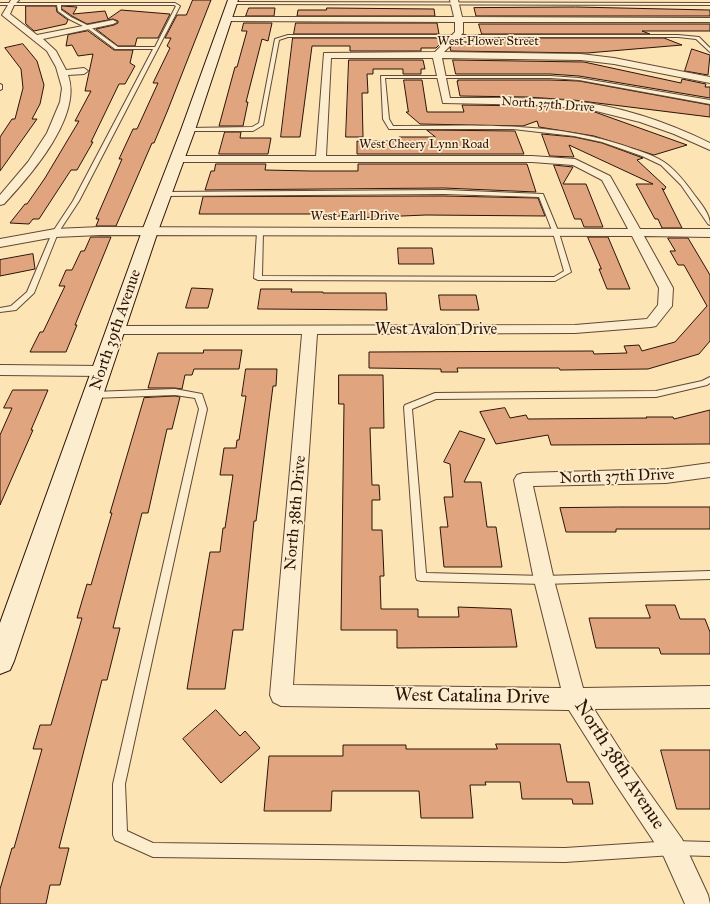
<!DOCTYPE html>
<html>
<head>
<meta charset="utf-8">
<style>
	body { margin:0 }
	canvas { display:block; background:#fce4b5 }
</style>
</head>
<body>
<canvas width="710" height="904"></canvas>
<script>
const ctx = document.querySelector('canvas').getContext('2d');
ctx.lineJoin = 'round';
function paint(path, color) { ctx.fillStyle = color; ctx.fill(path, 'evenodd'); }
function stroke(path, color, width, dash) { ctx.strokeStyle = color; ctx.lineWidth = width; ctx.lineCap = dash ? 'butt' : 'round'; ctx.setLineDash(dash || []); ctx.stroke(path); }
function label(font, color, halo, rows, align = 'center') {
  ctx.font = font + ' "IM FELL Great Primer",serif'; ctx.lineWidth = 3.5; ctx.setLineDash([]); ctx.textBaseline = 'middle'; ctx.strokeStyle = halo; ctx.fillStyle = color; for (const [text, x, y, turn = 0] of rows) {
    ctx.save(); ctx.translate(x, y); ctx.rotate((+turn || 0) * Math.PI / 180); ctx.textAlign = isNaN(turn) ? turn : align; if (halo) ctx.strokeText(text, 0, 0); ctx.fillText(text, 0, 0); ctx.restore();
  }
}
const building = new Path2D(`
	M193,0H211L167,112L154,143H152L116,226H96L99,219H96L122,159H119L133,129H137L158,83H153L170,48L167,46L171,38H165L177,15H186Z
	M26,6H56L57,12L68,20L66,24L34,31L26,24Z
	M62,6L77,7L73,14L105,11L108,19L121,10L170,14L158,38H137L135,46H118L96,29L114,25L118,23V21L113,19L87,24L72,16L62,9Z
	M576,7L710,10V16H476L474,8Z
	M249,8H275L274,16H246Z
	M327,8L434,9L435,16H297L298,10H326Z
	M244,23H272L268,41L262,39L246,102H248L243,126H219L235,67H237L247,31H242Z
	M296,23H437L439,34H294Z
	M479,24H710V31H642L650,34H482Z
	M88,31L114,50H133L130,63L135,66L125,84H119L91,142H93L77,170H71L39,219H33L29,224L10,223L25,204H27L45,178L79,121H75L91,91H85L93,54L78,56L72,45L66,46L68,35Z
	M293,38H440L441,43L436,48H421V51H350V46H312L300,137H281Z
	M484,38H664L682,45L587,53L451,51L450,48L456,42H485Z
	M23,44L37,61L44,85L40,104L32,119H37L0,171V137L12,119H15L23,88L21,69L5,48Z
	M692,49L710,55L708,75L685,71Z
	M349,60H423L425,69H421V74H403V69H373V74H367L368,93H362L363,137H346Z
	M453,60L584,62L681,83L682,79L706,84L705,87H710V98L579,76L550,74H456Z
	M404,80H422L427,112H464L462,105L542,106L592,111L687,145L654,155L594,136L539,127L537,121L523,126L420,124L406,112H408Z
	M458,80H550L579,81L710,105V117L573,100L527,97L460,96L457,81H458Z
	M427,130L515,131L524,154H357V141H400L399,137H435Z
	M225,132H241L240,138H271L268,154H219Z
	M542,134L574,137L602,143L643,158L637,160L666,187L664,190L662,188L682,228H662L658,219H655L636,184H653L569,145L574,157L550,156Z
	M216,164H266L265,170L311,171H358V164H527L536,192L444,188L205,190L211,171H214Z
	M554,165L573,167L563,184H586L603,227H584L581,219H575Z
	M444,196L538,198L545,216L426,215L354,218V216H313L314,214H199L203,197Z
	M91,237H111L75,325H77L66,352H30L40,332H43L65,286H59L66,270H72L81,251H84Z
	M588,237H608L630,289H607L599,269H601Z
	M668,238H688L710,275V341L699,354L648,369L560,370L559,368H457L458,372H441V369L369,368V352L593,351L594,354L627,353L624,346L639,345L642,351L675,342L707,306L684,265H678L670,251H675Z
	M398,248H432L434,264H399Z
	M33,254L35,269L0,276V260Z
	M192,288L213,289L208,308H186Z
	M261,289H292L291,292H323V293H386L387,310L258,309Z
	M439,295H476L479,310H441Z
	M204,350H242L239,369H194L192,375H185L182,389L175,388H148L158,353H203Z
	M246,369H277L276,386H273L256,521H254L243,630H233L225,689H187L210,552H220L223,528H225L233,475H220L224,448H236L237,440H239L246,396H242Z
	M339,375H383L384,428H370L372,485H379L380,500H372V530H382L384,576H380L381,609H418V617H459L458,607L511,609L517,647L397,648V630H341L344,404H339Z
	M13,390H48L31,430H33L0,505V435L12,408H4Z
	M175,396L180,397L172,429H167L148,513H142L113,628H120L107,680H102L59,848H69L60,885H50L46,904H0V889L12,848H14L42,749H33L40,725H51L82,618H77L87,584L91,585L112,513H110L144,398Z
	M505,408L510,418L526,415L528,419L647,418L646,417H673L674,419L710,410V444L551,445L548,435L496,444L480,412Z
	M460,431L485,439L464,482H481L487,527H496L502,567H444L440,527H448L444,497H453L450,464L444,462Z
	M618,507H710V529H616V532H566L560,508Z
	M646,605H675L680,619H705L710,632V654H661L659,648H596L589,618H650Z
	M216,710L240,736L245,731L260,748L221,783L183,739Z
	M496,744H560L567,782H589L593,804H573L572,799H522L520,782H485L486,785H470L473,818H421L419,791H332L331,811H264L269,756H343V745H406V749H497Z
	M661,750H710V809H677Z`);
const lane = new Path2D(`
	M231,2L710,3V5L232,4Z
	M0,3H175L180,6L79,201L58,233L34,293L16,310L0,312V308L11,306L27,292L52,233L73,201L153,49H115L87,28L69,19L58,11L57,5H0ZM61,5H174L176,6L155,47H118L89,26L71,17L61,10Z
	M288,35H678L699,37L710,48V52L696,39L678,37H288L279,40L263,125L253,131H186V129L188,128L252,127L259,123L275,39Z
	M381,76H550L579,78L710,100V104L579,80L550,78H385L389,119L393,126C470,126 548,121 622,145C636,150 652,154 664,162C676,170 685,182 693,193C700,203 710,213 710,225L708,224L681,185L661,165L642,156L602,142L574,136L513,129H389L383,119Z
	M0,84L2,85V89L0,90Z
	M444,190L543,194L559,233L571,272L555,281L258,280L254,278L257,232L260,230L263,232L262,276L554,277L564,271L553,233L539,197L444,194L165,196L162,194L165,192Z
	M710,377V383L707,385L656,397L436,399L412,409L426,573L544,576L710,571V579L544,584L421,581L417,580L416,577L404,407L405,405L435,393L656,391L702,381Z
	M175,389L202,394L207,409L125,784L127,831L153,843L565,848L673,841L710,842V856L673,855L565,862L153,857L115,840L113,835V784L199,409L195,398L175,395L93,398L89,395L93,392Z`);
const street = new Path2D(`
	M11,0H19L14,5L10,14L37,35L113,20L117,22L113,24L43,39L56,51L66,70L84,68L88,71L84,74L68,75C83,116 30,176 4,204L0,205V195L28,162L47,133L60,102L62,88L56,67L47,51L2,15Z
	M450,0H458L462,17L710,18V22H463V33L444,52L581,54L614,58L710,77V83L614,64L581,60L442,58L450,98C491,98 532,97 573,101C620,106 667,122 710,143V150L674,134L640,122L592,110L542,105L443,103L433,58H331L326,156H532L575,159L610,176L640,229H710V237L644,236L673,288L672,306L656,326L651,327L575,333L317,334L293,685L561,688L534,580L514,480L517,475L523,473L666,469L710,463V477L666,483L533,486L554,580L583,688L710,686V708L594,709L631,767L682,839L708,895L710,904H685L664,857L615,783L569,710L281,706L273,702L270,695L302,334H116L111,333L109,330L111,327L116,326L575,325L647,319L658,305L659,288L632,236L100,235L55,237L0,247V239L55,229L100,227L628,229L602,180L573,165L532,162H178L173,159L178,156H316L324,53L435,52L455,32V22L226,21L222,19L223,17H454Z
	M0,365L101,366L106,367L109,371L106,375L101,376L0,375Z`);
const secondary = new Path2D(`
	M228,0H238L195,130L158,231L14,661L10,670L0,674V623L142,231L181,130Z`);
const farStreetnames = [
	["West Flower Street",488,42],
	["North 37th Drive",548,105,4],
	["West Cheery Lynn Road",424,145],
	["West Earll Drive",355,217]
];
const streetNames = [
	["North 39th Avenue",116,330,-71],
	["West Avalon Drive",436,330],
	["North 37th Drive",617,477,-2],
	["North 38th Drive",296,513,-85]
];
const nearStreetnames = [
	["West Catalina Drive",472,697,1],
	["North 38th Avenue",619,765,57]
];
paint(building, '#e0a47f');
stroke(building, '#2d1409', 1);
stroke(lane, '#614834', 2);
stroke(street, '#614834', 2);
stroke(secondary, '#2d1409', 2);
paint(lane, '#fdedcf');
paint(street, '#fdedcf');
paint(secondary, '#fdedcf');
label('13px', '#2d1409', '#fdedcf', farStreetnames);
label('16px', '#2d1409', '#fdedcf', streetNames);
label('19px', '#2d1409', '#fdedcf', nearStreetnames);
</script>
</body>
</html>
